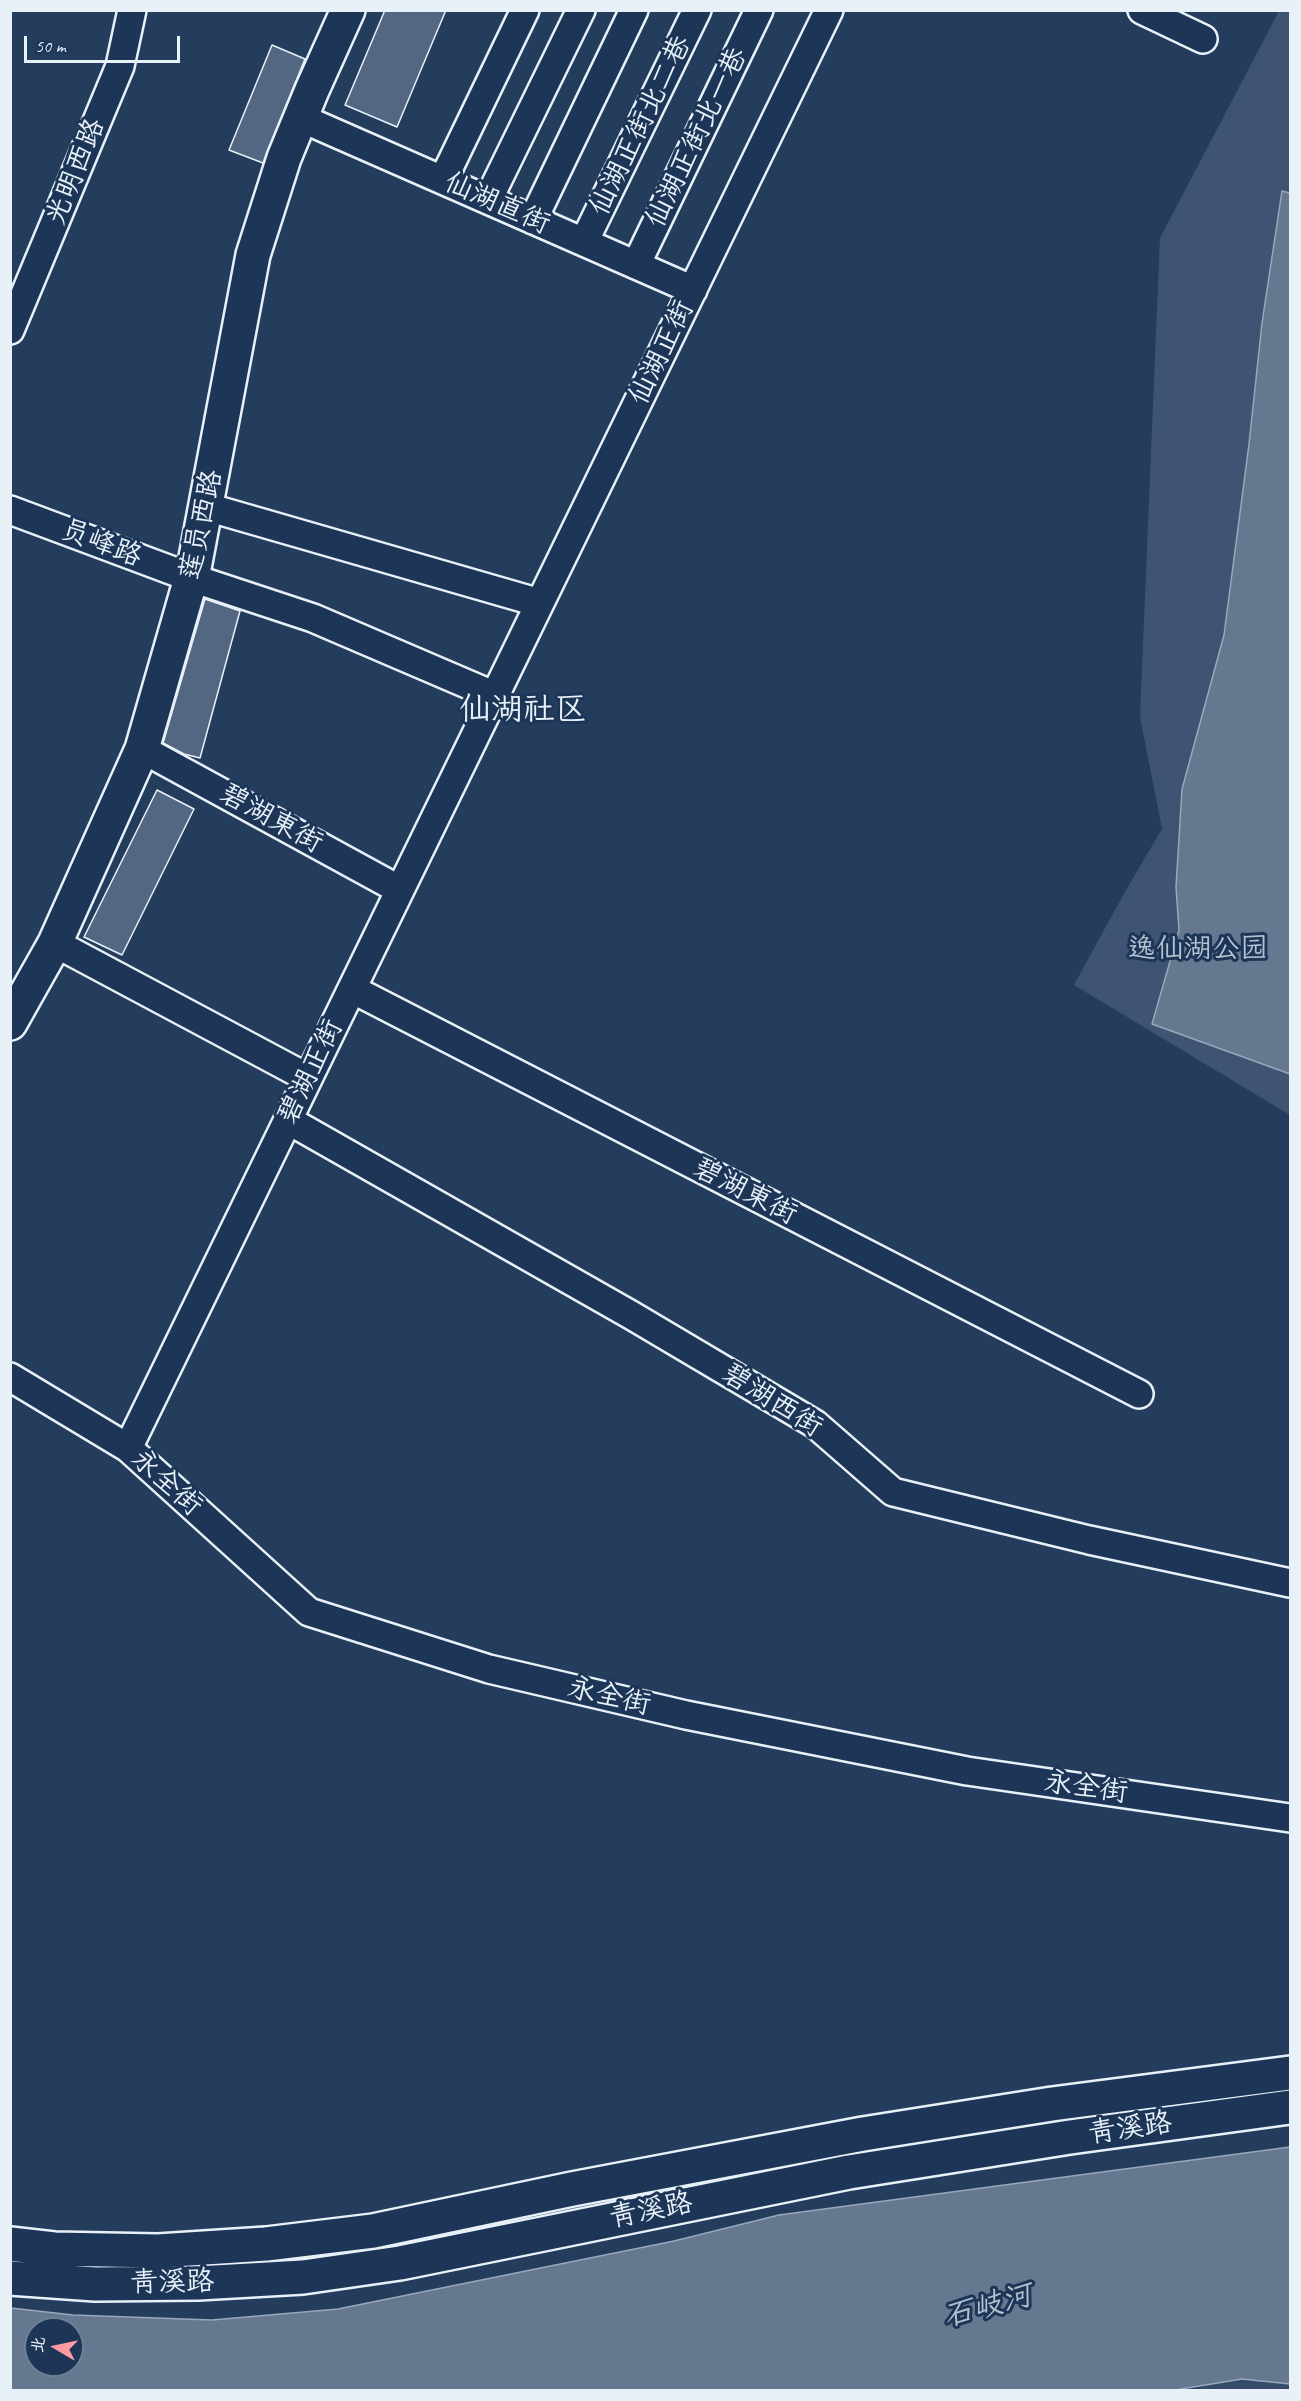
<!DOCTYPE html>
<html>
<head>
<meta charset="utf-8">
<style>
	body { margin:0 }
	#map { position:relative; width:1301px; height:2401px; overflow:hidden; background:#253d5d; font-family:Caveat,"LXGW WenKai TC",sans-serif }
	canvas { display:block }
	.frame { position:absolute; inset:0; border:12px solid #e8f1f8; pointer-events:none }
	.north { position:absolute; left:24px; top:2317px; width:60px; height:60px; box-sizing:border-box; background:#1d3557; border:2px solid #6e8097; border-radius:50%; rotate:279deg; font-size:16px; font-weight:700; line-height:24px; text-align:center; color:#e8f1f8 }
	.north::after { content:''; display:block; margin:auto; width:21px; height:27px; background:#ff9aa2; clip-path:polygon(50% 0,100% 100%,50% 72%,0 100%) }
	.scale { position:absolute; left:24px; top:36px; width:156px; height:27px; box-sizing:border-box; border:3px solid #e8f1f8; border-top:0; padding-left:8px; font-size:18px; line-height:21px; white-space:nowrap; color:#e8f1f8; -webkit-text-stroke:4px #1d3557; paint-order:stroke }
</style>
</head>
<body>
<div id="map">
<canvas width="1301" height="2401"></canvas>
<div class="frame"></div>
<div class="north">北</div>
<div class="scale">50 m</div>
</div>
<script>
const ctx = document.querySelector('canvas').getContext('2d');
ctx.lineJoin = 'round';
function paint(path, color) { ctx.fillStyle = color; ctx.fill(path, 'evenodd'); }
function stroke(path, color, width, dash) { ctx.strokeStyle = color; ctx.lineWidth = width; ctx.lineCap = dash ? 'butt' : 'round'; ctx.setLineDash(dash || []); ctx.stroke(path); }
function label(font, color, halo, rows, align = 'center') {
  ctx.font = font + ' Caveat,"LXGW WenKai TC",sans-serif'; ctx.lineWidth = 6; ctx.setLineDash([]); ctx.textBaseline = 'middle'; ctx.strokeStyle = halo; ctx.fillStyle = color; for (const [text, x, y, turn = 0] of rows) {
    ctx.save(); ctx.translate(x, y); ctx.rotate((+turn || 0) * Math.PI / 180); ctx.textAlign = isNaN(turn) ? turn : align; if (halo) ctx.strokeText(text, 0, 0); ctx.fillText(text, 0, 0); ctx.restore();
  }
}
const built = new Path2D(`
	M1245,2370L1290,2376V2390H1194Z`);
const green = new Path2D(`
	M1279,11H1290V1115L1074,985L1126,890L1162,829L1140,717L1160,238Z
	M1290,2084V2099L433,2242L431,2235L797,2158Z`);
const water = new Path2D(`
	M1282,191L1290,193V1074L1152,1024L1179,930L1176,887L1182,789L1224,635L1249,444L1262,323Z
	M1290,2147V2384L1242,2379L1175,2390H11V2308L73,2315L212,2320L338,2309L674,2241L779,2215ZM36,2329H72V2365H36Z`);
const building = new Path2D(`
	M385,10H446L397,127L345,105Z
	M272,45L305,59L263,163L229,150Z
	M205,599L240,611L200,758L184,754L163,743Z
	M157,790L194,809L122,955L84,937Z`);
const minor = new Path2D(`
	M1142,10L1203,39
	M301,118L693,290
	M443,180L525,10
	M488,200L581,10
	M533,220L634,10
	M584,242L697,10
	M636,265L759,10
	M10,330L120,66L132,10
	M207,507L540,603
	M10,510L192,578L313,618L495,696
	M142,749L400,890
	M55,943L308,1078
	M352,989L1139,1394
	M288,1120L631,1315L815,1424L893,1492L1089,1540L1290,1583
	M10,1377L128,1448L309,1612L489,1669L686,1715L967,1771L1290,1818
	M128,1448L829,10`);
const major = new Path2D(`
	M10,1023L55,943L142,749L194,568L253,255L284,158L312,90L348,10
	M10,2244L54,2249L158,2251L266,2244L373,2231L572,2189L863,2134L1052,2104L1290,2073
	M10,2278L95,2284L198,2283L303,2277L400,2263L849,2172L1070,2137L1290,2107`);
const streetNames = [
	["仙湖正街北二巷",641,126,-64],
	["仙湖正街北一巷",697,138,-64],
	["光明西路",76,172,-68],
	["仙湖直街",497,204,24],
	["仙湖正街",662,353,-64],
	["莲员西路",202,525,-78],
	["员峰路",101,544,21],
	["碧湖東街",271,819,29],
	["碧湖正街",311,1072,-64],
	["碧湖東街",745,1192,27],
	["碧湖西街",772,1401,32],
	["永全街",166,1483,42],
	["永全街",609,1697,13],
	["永全街",1086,1788,8],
	["青溪路",1130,2129,-8],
	["青溪路",651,2211,-11],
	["青溪路",172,2283,-1]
];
const parkNames = [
	["逸仙湖公园",1198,950]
];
const waterNames = [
	["石岐河",988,2307,-15]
];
const quarterNames = [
	["仙湖社区",523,711]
];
paint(built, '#334a68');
paint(green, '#3e5472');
paint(water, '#657890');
stroke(water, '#99a8ba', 1.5);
paint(building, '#536782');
stroke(building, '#e8f1f8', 1.5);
stroke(minor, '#e8f1f8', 32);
stroke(major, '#e8f1f8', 38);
stroke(minor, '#1d3557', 27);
stroke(major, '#1d3557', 33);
label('28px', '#e8f1f8', '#1d3557', streetNames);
label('28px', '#b5c2d0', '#1d3557', parkNames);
label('italic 30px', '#b4c1ce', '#1d3557', waterNames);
label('32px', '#e8f1f8', '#1d3557', quarterNames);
</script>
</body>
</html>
